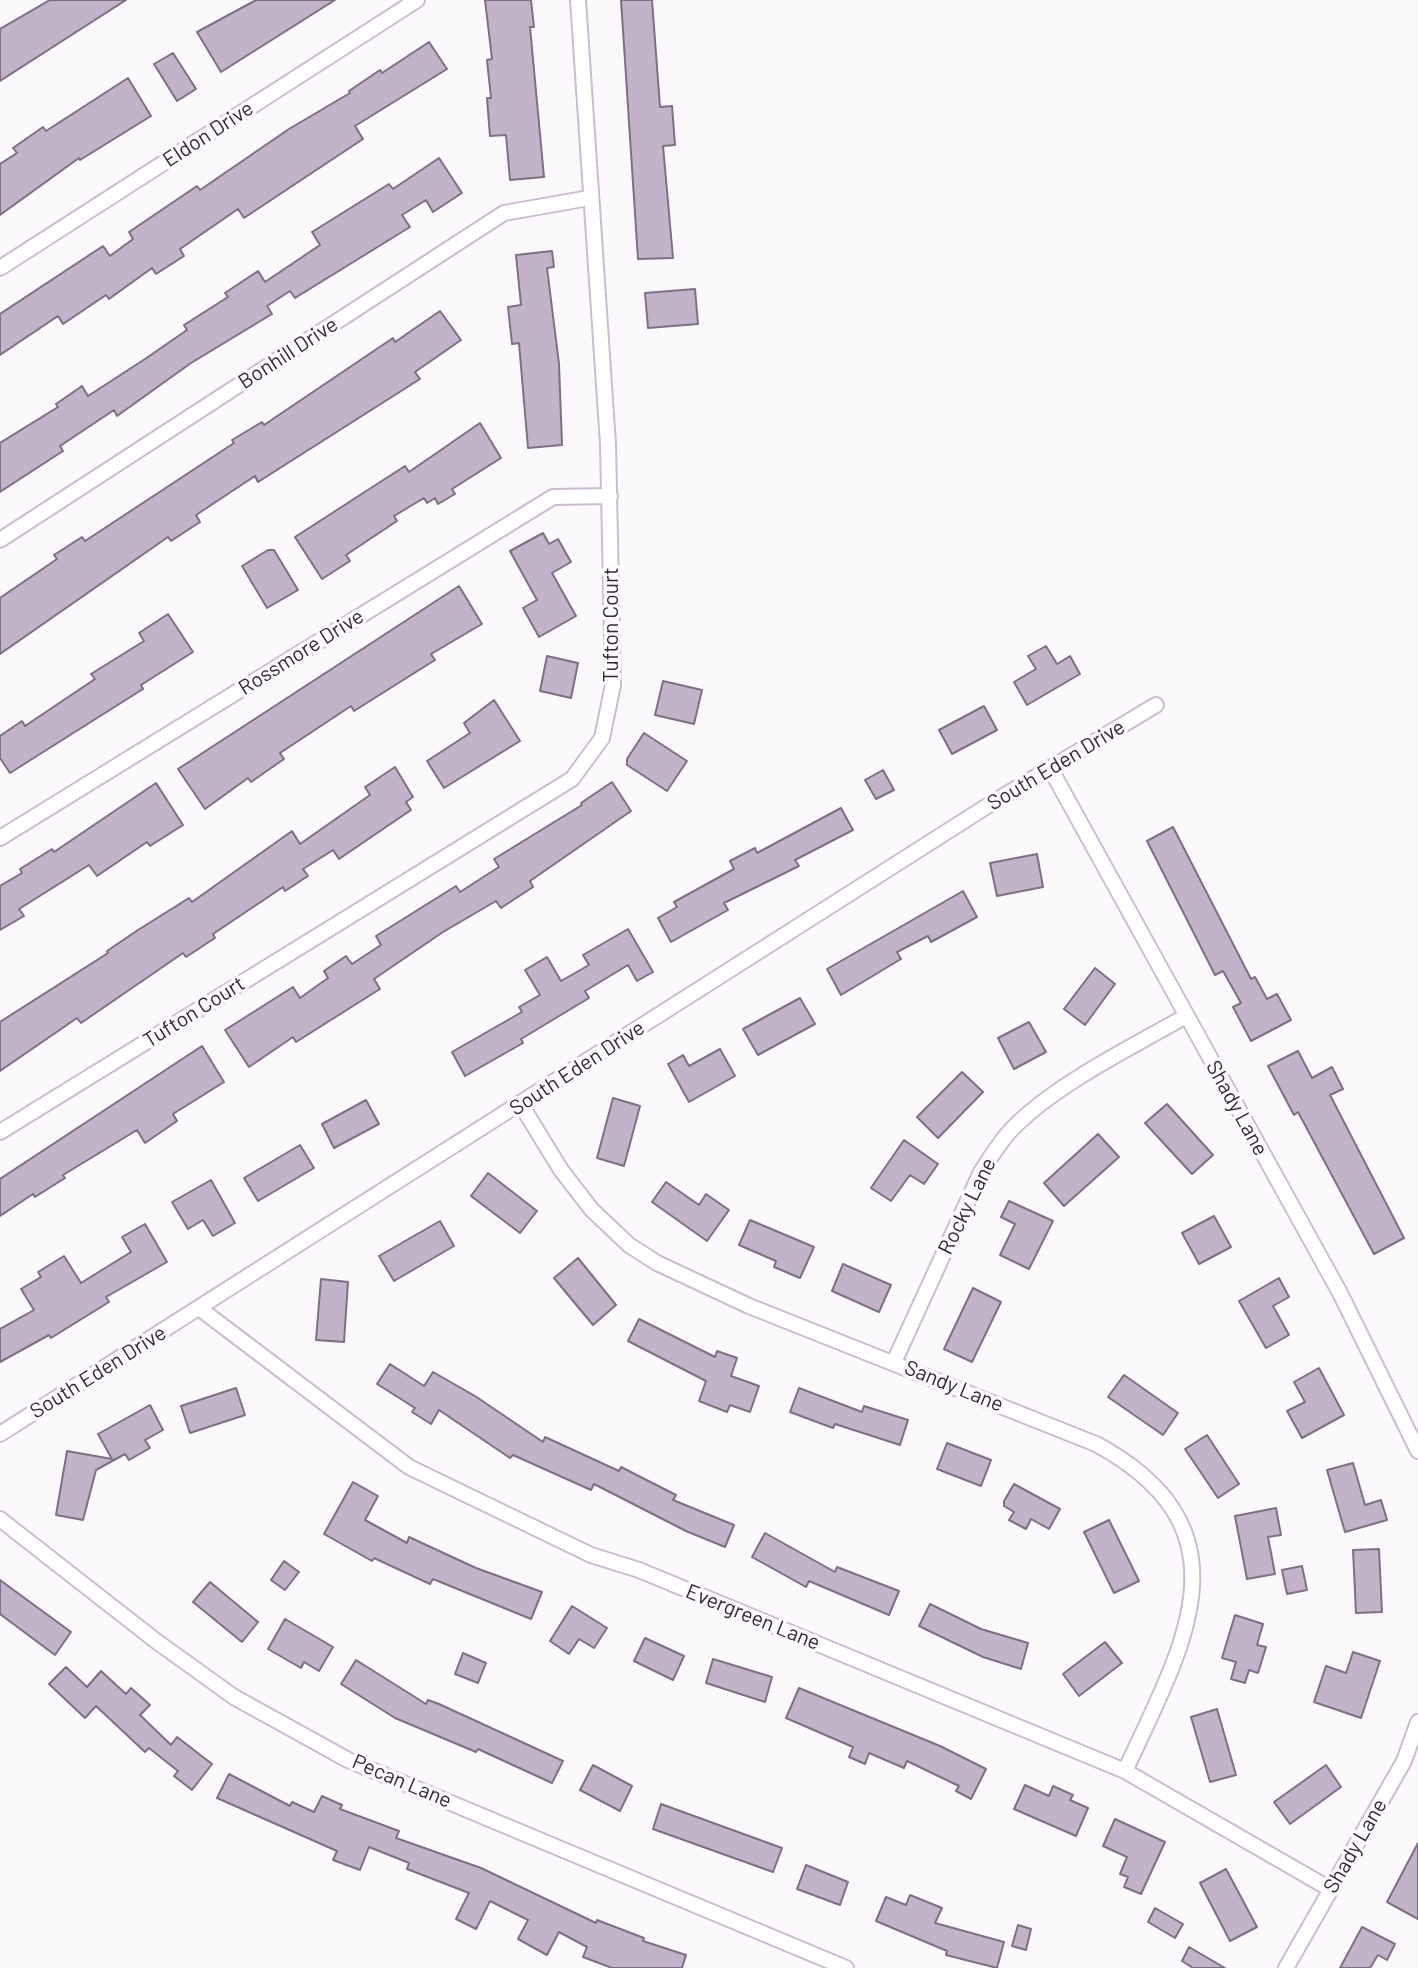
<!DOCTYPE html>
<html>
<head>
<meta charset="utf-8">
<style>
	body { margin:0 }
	canvas { display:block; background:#fcf9fd }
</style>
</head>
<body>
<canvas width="1418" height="1968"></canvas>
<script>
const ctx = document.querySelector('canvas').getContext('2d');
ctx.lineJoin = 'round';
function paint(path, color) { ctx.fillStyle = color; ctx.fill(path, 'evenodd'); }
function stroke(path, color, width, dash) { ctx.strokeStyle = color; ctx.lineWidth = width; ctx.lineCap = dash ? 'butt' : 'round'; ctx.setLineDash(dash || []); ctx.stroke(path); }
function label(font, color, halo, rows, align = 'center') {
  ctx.font = font + ' Barlow,sans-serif'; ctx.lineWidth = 7; ctx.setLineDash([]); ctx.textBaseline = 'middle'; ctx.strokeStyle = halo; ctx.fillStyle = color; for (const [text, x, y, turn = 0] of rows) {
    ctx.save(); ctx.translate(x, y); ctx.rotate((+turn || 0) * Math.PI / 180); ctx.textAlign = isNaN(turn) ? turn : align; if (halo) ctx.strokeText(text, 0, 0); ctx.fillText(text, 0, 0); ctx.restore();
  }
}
const building = new Path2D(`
	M50,0H126L0,81V29Z
	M256,0H335L221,72L197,32Z
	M485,0H531L534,27H530L544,177L510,180L506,135L490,136L487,98H491L487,60L492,59Z
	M621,0H652L660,107L672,106L675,145L663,146L673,258L638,259Z
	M429,42L447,69L355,126L363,139L244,218L238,209L180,249L184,256L156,274L152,268L109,299L106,295L63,324L58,316L0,355V314L103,246L110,256L133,239L129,232L197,186L200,190L289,129L350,93L349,91L380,70L382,73Z
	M173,53L196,89L177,101L154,64Z
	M128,78L151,116L80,160L79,158L0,215V164L17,153L13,148L43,127L46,131Z
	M439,158L462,193L433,212L426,200L402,215L410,227L295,298L290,291L267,306L272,314L191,363L117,416L114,410L60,446L63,451L0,492V443L58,407L56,404L82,386L88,396L145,359L187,330L184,325L228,297L225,293L258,271L265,282L320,245L312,232L389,184L393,189Z
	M552,251L554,267L547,268L559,364L562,445L528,448L519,343L512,344L508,307L521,305L516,255Z
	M695,289L698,324L648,328L645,293Z
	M440,311L461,340L415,372L420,379L258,482L255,476L196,515L200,522L171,541L168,537L0,654V598L57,559L54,555L82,537L85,541L234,443L232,440L262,422L264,425L393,338L395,342Z
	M480,423L501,458L452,489L455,494L438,504L435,498L427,503L424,498L394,516L397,521L346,555L350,561L322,579L295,537L405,466L409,472Z
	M543,533L549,544L558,539L571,562L552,573L576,616L539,637L523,608L537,600L510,551Z
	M268,550H274L298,590L267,608L242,566Z
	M459,586L482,624L431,654L435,660L354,711L351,706L280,753L284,759L251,782L248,778L205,809L178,769Z
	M168,614L193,652L141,685L143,689L10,773L0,758V736L22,721L25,726L95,679L91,674L144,641L139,633Z
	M1046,646L1057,664L1070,656L1080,674L1027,705L1014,682L1036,669L1028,656Z
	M547,656L578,663L571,698L540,691Z
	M663,681L702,690L694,724L655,715Z
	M494,700L520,741L444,788L427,761L470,733L464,723Z
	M984,706L997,730L952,754L939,730Z
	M644,733L687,761L667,791L627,765V759Z
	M395,767L413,797L406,802L411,810L339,859L333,850L303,869L308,876L285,891L283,887L213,934L215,938L186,957L183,953L81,1023L77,1018L0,1071V1022L108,953L107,951L138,930L189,898L192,902L292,831L300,844L370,795L365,787Z
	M883,770L894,790L876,799L865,780Z
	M612,782L631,811L530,881L533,887L501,908L496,901L443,932L374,979L380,989L296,1042L293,1037L249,1067L225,1030L293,987L300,998L328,978L324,971L346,956L352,964L381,945L376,936L456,886L460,892L499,867L494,859L582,805L581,803Z
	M156,783L183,825L150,846L147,842L97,876L89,865L19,909L24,916L0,930V886L22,873L20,869L52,849L54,852Z
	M841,808L853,830L795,860L799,866L724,903L728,910L671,942L658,918L677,907L674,902L734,869L730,861L755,848L757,853Z
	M1173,827L1251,979L1255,977L1267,999L1277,994L1291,1020L1251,1041L1233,1007L1241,1003L1223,971L1215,975L1147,841Z
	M1037,854L1043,887L997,896L990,863Z
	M963,891L977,917L931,942L928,936L897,952L901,959L841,995L827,969Z
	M628,929L653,972L637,981L628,965L585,991L589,998L521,1039L523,1043L465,1076L452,1052L522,1012L519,1007L540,995L525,970L547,957L561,981L589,965L583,955Z
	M1095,968L1115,984L1085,1025L1064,1009Z
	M800,998L815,1024L758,1055L743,1029Z
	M1029,1022L1046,1052L1014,1069L998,1038Z
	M202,1046L224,1082L173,1114L177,1121L145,1143L137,1130L63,1175L65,1178L35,1197L33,1194L0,1216V1179Z
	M720,1049L735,1076L689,1102L668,1064L683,1055L689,1066Z
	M1298,1051L1312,1078L1332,1067L1343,1089L1330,1095L1404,1238L1374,1254L1298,1112L1294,1115L1268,1066Z
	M962,1072L983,1092L938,1138L917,1117Z
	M613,1098L640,1106L624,1166L597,1158Z
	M366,1100L379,1124L334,1148L322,1124Z
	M1167,1104L1213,1155L1192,1174L1145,1123Z
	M1098,1134L1119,1157L1064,1206L1044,1183Z
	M904,1140L938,1164L924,1184L910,1175L891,1201L871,1188Z
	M300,1145L314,1168L258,1201L244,1178Z
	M488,1173L537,1211L520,1233L471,1196Z
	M211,1180L235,1223L213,1236L203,1220L188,1229L172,1202Z
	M666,1182L699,1205L706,1194L729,1210L707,1241L652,1202Z
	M1009,1201L1053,1221L1029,1269L1000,1255L1015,1224L1001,1217Z
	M1214,1216L1231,1247L1199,1264L1182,1233Z
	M750,1220L814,1247L800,1278L774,1267L776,1261L739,1245Z
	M440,1221L454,1246L394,1281L379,1256Z
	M145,1224L167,1262L106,1297L109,1302L51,1338L49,1335L0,1362V1329L34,1310L21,1289L41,1277L38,1272L64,1256L81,1283L131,1252L122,1237Z
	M578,1258L616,1305L593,1325L554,1278Z
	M843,1264L891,1285L879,1312L832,1291Z
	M1279,1278L1289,1297L1273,1306L1289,1335L1266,1348L1239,1301Z
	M321,1279L348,1282L344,1342L316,1340Z
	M973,1288L1001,1302L972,1362L944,1349Z
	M639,1319L715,1357L717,1351L737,1358L731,1376L759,1386L750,1412L730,1405L727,1412L699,1401L706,1381L628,1341Z
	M390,1364L424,1386L433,1372L475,1396L543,1442L545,1437L619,1471L621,1467L676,1495L673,1500L734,1525L725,1547L686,1531L594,1484L591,1490L513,1455L510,1458L439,1410L431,1424L412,1412L415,1408L377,1384Z
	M1319,1368L1344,1415L1302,1438L1287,1411L1305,1402L1294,1382Z
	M1124,1375L1178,1413L1163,1435L1108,1397Z
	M236,1388L245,1415L190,1433L181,1406Z
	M799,1388L862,1412L864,1406L908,1420L900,1445L835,1424L833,1428L790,1412Z
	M150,1405L163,1430L145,1440L150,1448L129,1460L125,1454L96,1470L83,1520L56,1515L67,1451L112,1459L98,1434Z
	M1207,1435L1239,1484L1218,1498L1185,1449Z
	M947,1443L991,1460L981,1486L937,1469Z
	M1353,1463L1365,1505L1381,1500L1387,1520L1345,1532L1327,1470Z
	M353,1482L378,1496L365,1520L407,1543L409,1537L476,1568L542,1592L531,1619L433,1579L430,1584L374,1558L372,1561L324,1534Z
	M1014,1484L1060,1509L1049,1529L1031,1519L1026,1529L1009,1520L1014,1512L1004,1506V1501Z
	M1276,1508L1281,1535L1268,1537L1275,1574L1247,1579L1235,1516Z
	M1109,1520L1139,1581L1114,1593L1084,1532Z
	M765,1533L835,1572L837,1567L899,1591L889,1615L809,1581L806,1587L752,1557Z
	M1379,1549L1382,1612L1356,1613L1353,1550Z
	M284,1561L299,1572L285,1590L271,1580Z
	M1302,1566L1307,1590L1287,1594L1282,1570Z
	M0,1580L71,1632L55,1655L0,1614Z
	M210,1582L258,1622L242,1642L193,1602Z
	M930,1604L981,1629L1028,1643L1021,1669L983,1657L919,1626Z
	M572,1606L607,1628L594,1648L579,1639L569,1654L550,1641Z
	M1235,1615L1263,1624L1257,1645L1266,1647L1258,1673L1249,1670L1245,1683L1231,1679L1236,1662L1222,1658Z
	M285,1619L333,1647L319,1671L304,1662L301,1668L268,1649Z
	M645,1638L684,1656L673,1680L634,1661Z
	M1105,1642L1122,1663L1079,1696L1063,1674Z
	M1353,1652L1380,1661L1361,1718L1314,1702L1326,1666L1346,1673Z
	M463,1653L486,1663L478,1683L455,1674Z
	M713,1659L772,1677L765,1702L706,1683Z
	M356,1660L426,1704L428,1700L439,1704L563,1761L552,1783L478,1749L476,1752L395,1718L341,1684Z
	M66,1667L87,1687L101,1671L126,1694L131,1688L150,1705L140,1715L171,1745L177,1737L212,1764L192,1790L174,1776L178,1771L149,1748L145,1752L96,1706L85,1718L49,1684Z
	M799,1688L940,1746L986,1769L971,1799L956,1791L959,1786L907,1761L904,1768L869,1753L865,1764L849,1757L853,1747L786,1718Z
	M1217,1709L1236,1775L1210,1782L1191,1717Z
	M593,1765L632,1786L620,1811L580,1790Z
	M1326,1765L1341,1787L1290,1824L1274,1802Z
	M229,1774L290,1806L292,1802L314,1812L322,1796L342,1805L340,1809L399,1831L396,1838L481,1868L596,1923L597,1920L644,1938L643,1941L686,1955L682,1968H612L583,1957L587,1947L559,1932L547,1955L518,1939L528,1920L490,1901L476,1929L456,1919L469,1893L407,1869L409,1863L369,1847L360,1870L333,1860L337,1851L217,1798Z
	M1025,1785L1049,1796L1053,1786L1073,1795L1070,1800L1088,1808L1076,1836L1014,1809Z
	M661,1804L782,1848L773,1872L653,1829Z
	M1115,1819L1165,1842L1141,1894L1124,1887L1128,1877L1120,1874L1127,1857L1103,1846Z
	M1418,1843V1919L1387,1902Z
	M806,1865L848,1882L840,1905L797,1889Z
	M1226,1869L1257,1927L1230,1941L1200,1883Z
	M910,1895L942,1908L935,1923L1004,1942L997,1968L946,1955L947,1951L876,1921L886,1897L906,1905Z
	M1155,1908L1183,1924L1175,1938L1148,1922Z
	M1018,1925L1031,1929L1026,1950L1012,1946Z
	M1362,1927L1395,1944L1387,1960L1378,1955L1370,1968H1340Z
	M1189,1947L1225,1968H1193L1182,1961Z`);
const minor = new Path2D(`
	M0,268L417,0
	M0,540L504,213L589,198
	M1050,768L1340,1293L1418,1451
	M0,838L553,497L610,496
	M520,1103L561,1170L592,1210L629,1245L657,1263L749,1306L1096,1444C1255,1530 1182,1647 1125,1771
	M0,1132L572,779L602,738L613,685L608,444L578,0
	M199,1308L409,1467L591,1555L639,1570L1125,1771L1330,1889
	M894,1362L981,1172C991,1157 1000,1141 1013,1128C1056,1084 1132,1047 1186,1016
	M0,1434L992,803L1156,705
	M0,1519L156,1641L234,1697L348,1760L846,1968
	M1286,1968L1404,1761L1418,1722`);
const streetNames = [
	["Eldon Drive",208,134,-33],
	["Bonhill Drive",288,353,-33],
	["Tufton Court",611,625,-90],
	["Rossmore Drive",301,652,-32],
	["South Eden Drive",1056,765,-31],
	["Tufton Court",194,1012,-32],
	["South Eden Drive",577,1068,-33],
	["Shady Lane",1237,1108,61],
	["Rocky Lane",967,1206,-64],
	["South Eden Drive",98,1372,-32],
	["Sandy Lane",954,1386,22],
	["Evergreen Lane",753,1617,22],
	["Pecan Lane",402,1781,23],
	["Shady Lane",1355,1846,-60]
];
paint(building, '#c2b3c8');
stroke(building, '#7e7084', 2);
stroke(minor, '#ccbcd1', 18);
stroke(minor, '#fff', 14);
label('21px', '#2f2931', '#fcf9fd', streetNames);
</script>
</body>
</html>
